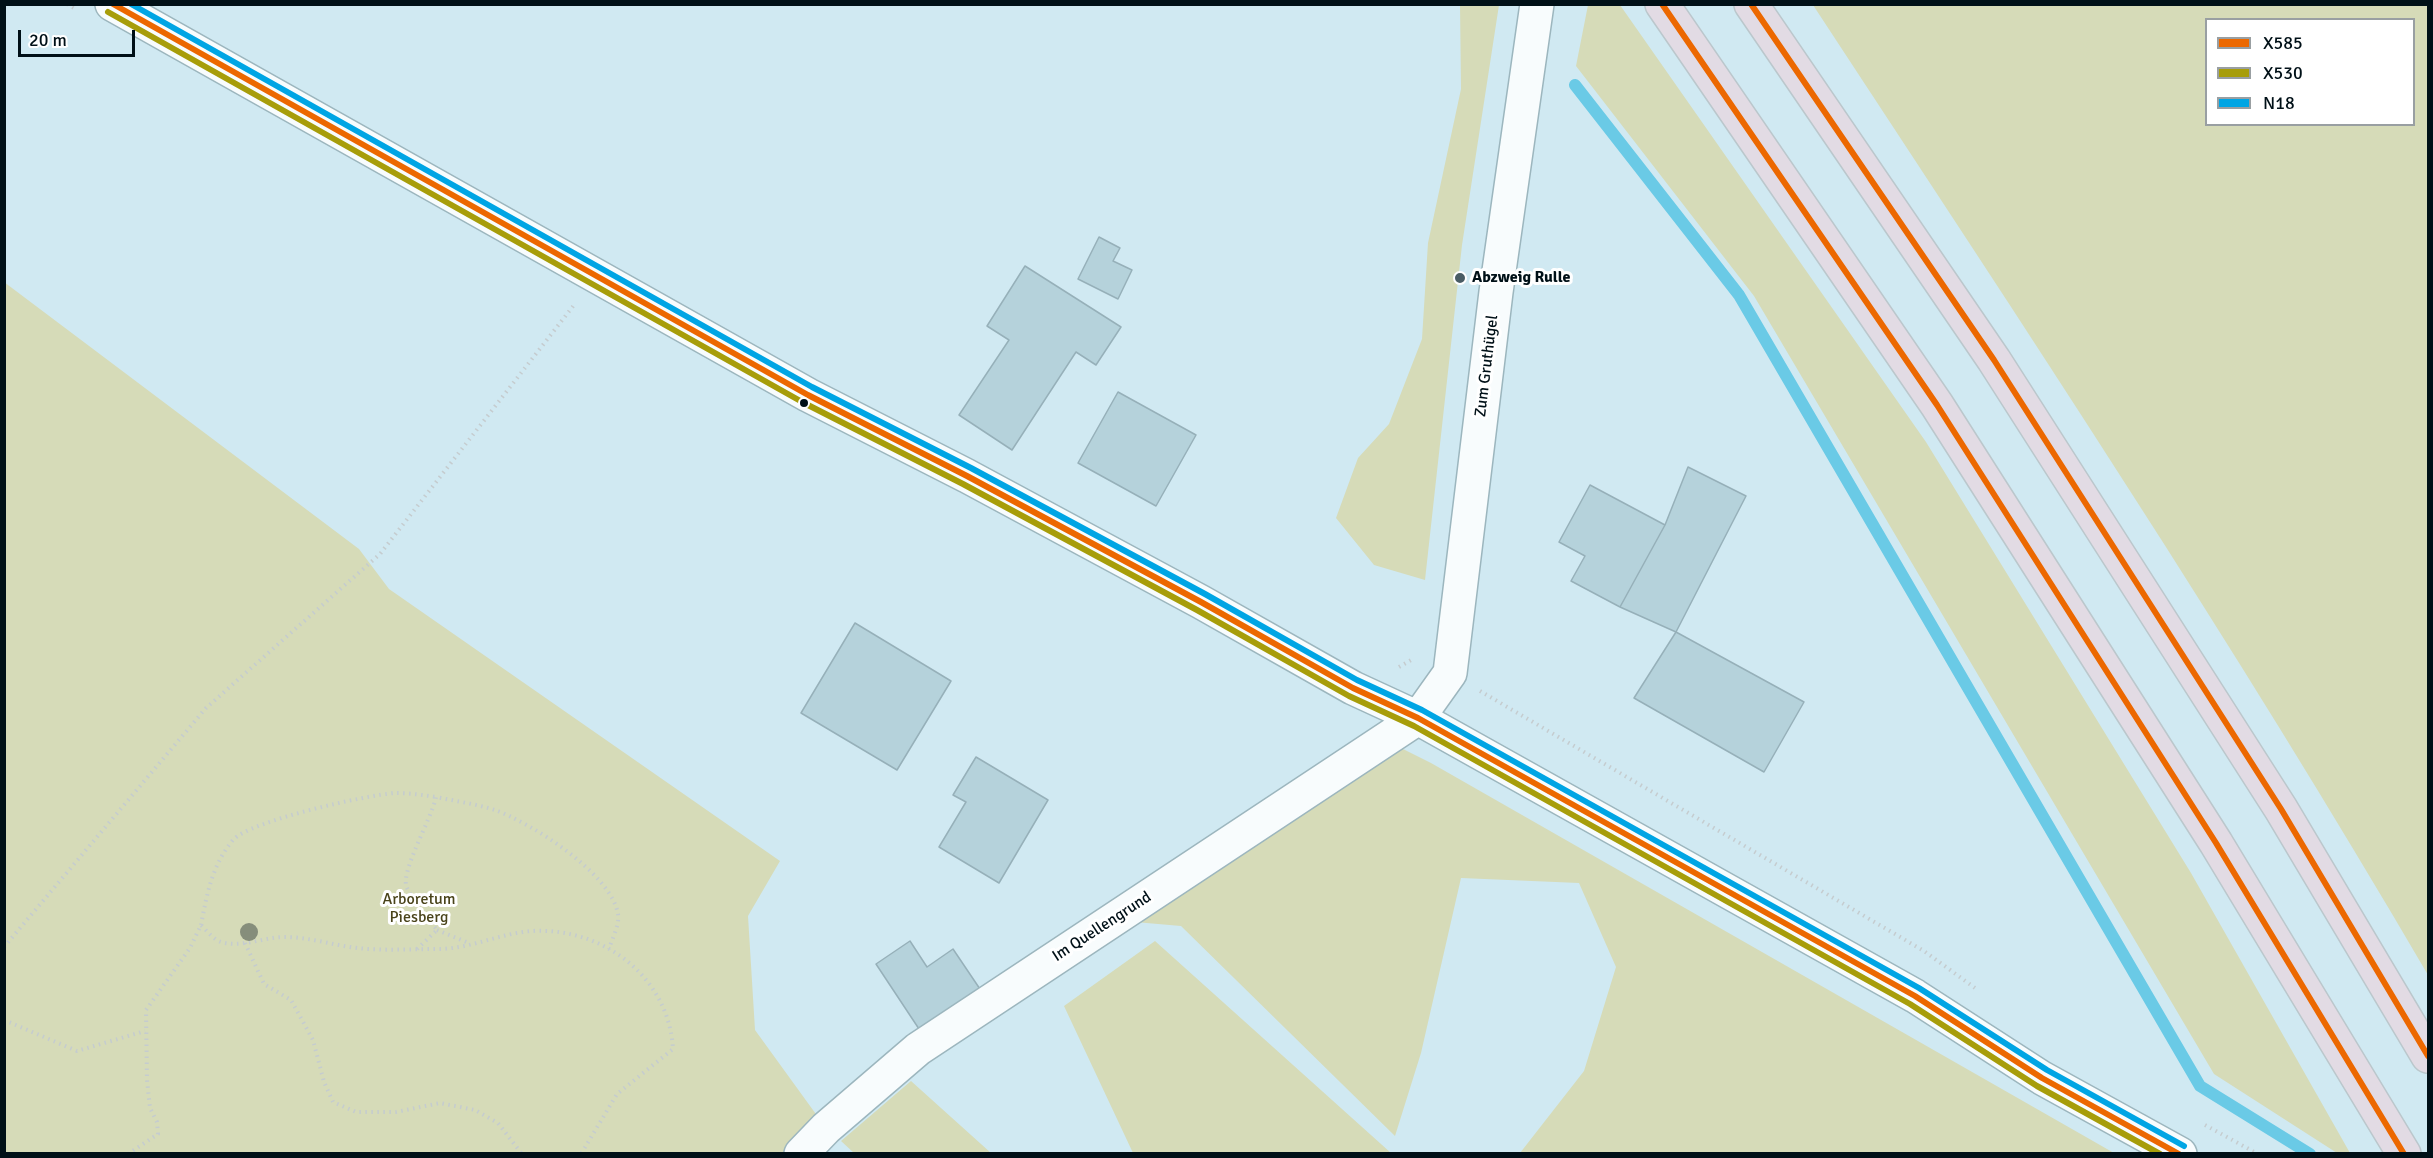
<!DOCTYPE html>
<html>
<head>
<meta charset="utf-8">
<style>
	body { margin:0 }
	#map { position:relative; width:2433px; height:1158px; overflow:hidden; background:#d0e9f2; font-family:Signika,sans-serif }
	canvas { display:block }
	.frame { position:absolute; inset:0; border:6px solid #001017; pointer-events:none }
	.legend { position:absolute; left:2205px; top:18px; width:210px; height:108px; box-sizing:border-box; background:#fff; border:2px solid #999fa2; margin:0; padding:8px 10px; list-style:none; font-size:18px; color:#001017 }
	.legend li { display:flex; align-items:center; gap:12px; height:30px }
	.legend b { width:30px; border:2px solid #999fa2 }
	.scale { position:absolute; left:18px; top:30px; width:117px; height:27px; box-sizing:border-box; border:3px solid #001017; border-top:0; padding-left:8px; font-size:18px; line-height:21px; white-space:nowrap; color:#001017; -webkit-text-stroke:4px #fff; paint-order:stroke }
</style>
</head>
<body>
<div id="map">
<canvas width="2433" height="1158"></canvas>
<div class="frame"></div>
<ul class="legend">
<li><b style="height:8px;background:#ec6800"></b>X585</li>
<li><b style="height:8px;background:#a79d0a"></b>X530</li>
<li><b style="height:8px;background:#00a5e4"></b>N18</li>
</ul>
<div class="scale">20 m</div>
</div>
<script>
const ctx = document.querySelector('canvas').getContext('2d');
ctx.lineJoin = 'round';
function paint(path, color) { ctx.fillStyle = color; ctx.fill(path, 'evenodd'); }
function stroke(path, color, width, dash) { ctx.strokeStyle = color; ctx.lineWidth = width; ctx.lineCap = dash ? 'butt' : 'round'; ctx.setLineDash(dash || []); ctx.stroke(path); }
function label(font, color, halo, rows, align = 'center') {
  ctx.font = font + ' Signika,sans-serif'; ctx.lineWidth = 6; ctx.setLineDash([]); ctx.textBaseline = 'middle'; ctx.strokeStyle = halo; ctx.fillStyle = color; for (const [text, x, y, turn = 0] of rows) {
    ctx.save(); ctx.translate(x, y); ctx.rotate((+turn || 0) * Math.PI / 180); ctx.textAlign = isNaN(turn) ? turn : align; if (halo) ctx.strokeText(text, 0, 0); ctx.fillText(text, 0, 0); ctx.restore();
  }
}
const green = new Path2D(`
	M1460,5H1499L1462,245L1425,580L1374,565L1336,518L1358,458L1389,424L1422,339L1428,243L1461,89Z
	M1588,5H1620L1926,442L2191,873L2350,1153H2337L2214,1074L1754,296L1576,66Z
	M1813,5H2428V975C2235,644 2023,325 1813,5ZM2206,20H2414V124H2206Z
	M4,282L359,549L389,589L780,861L748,916L755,1030L826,1128L801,1153H5Z
	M1383,739L1431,763L2114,1153H1520L1584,1071L1616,967L1579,883L1461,878L1421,1053L1395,1136L1181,926L1112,920Z
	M1155,941L1391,1153H1133L1064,1006Z
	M911,1081L991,1153H854L841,1141Z`);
const stream = new Path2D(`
	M1575,85L1739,295L2200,1086L2310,1154`);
const building = new Path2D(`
	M1099,237L1120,248L1113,261L1132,270L1118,299L1078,279Z
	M1025,266L1121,327L1096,365L1076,352L1012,450L959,415L1009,340L987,326Z
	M1118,392L1196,435L1156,506L1078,463Z
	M1688,467L1746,496L1676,632L1620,607L1665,525Z
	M1590,485L1665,525L1620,607L1571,581L1585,556L1559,542Z
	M855,623L951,681L897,770L801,713Z
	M1676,632L1804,702L1764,772L1634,698Z
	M976,757L1048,800L999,883L939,847L966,802L953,795Z
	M910,941L927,967L953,949L982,992L921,1032L876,964Z`);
const path = new Path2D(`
	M67,4L76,9
	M1399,667L1413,659
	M1480,691L1924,951L1975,988
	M201,925C207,894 212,865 233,840C249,821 367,795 395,793C409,793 423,795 436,797
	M437,930L469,943
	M245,943L264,984L291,1000L313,1040L324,1082L333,1102L356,1112H396L440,1103L475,1110L498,1123L522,1154
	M4,947L206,708L380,554L574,305
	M417,949L437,930C427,917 414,903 407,888C399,874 432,818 436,797C455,801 476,804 495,810C531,823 611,873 618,914C620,924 612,939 609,949
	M4,1020L77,1051L145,1031
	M2205,1125L2258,1154
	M128,1154L158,1134L157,1122L150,1108L147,1080L146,1010L190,948L201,925C206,930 214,940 221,942C242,948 264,937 285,937C308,937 333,945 357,948C383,951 411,949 438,949C470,949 501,933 532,931C603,927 669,977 673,1049L617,1094L581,1154`);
const minor = new Path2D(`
	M112,4L808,395L967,476L1201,602L1353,688L1418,718L1915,996L2042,1078L2180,1154
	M801,1154L826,1128L918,1049L1418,718L1450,673L1496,292L1537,4`);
const highway = new Path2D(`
	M1662,4L1937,405L2216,843L2404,1154
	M1751,4L1994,360L2281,809L2428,1056`);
const bus1 = new Path2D(`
	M113,4L808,395L967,476L1201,602L1353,688L1418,718L1915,996L2042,1078L2179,1154
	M1662,4L1937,405L2216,843L2404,1154
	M1751,4L1994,360L2281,809L2428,1056`);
const bus2 = new Path2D(`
	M108,12L804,403L963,484L1197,610L1349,696L1414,726L1910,1004L2037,1086L2160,1154`);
const bus3 = new Path2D(`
	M131,4L812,387L971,468L1205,594L1357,680L1422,710L1919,988L2047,1070L2184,1146`);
const trees = [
	[249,932]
];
const markers = [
	[1460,278,6,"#495c64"],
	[804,403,5,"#001017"]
];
const poiNames = [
	["Abzweig Rulle",1472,278]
];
const streetNames = [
	["Zum Gruthügel",1487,366,-83],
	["Im Quellengrund",1102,927,-33]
];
const parkNames = [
	["Arboretum",419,900],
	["Piesberg",419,918]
];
paint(green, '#d6dbb8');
stroke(stream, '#6acae6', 12);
paint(building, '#b5d2db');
stroke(building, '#96b0b9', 1.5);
stroke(minor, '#9cb6be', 36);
stroke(highway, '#bbc7cc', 36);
stroke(path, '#c5cccf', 4, [1.5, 4.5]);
stroke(minor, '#f8fcfd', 33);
stroke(highway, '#e2dbe4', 33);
stroke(bus1, '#ec6800', 6);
stroke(bus2, '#a79d0a', 6);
stroke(bus3, '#00a5e4', 6);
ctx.fillStyle = '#868e7b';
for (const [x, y] of trees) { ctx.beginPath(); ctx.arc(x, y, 9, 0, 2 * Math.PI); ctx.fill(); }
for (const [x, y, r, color] of markers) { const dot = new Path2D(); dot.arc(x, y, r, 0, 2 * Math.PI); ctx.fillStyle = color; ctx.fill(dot); stroke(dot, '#fff', 2); }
label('bold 16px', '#001017', '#fff', poiNames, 'left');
label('16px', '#001017', '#fff', streetNames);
label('16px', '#49431a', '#fff', parkNames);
</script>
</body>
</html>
